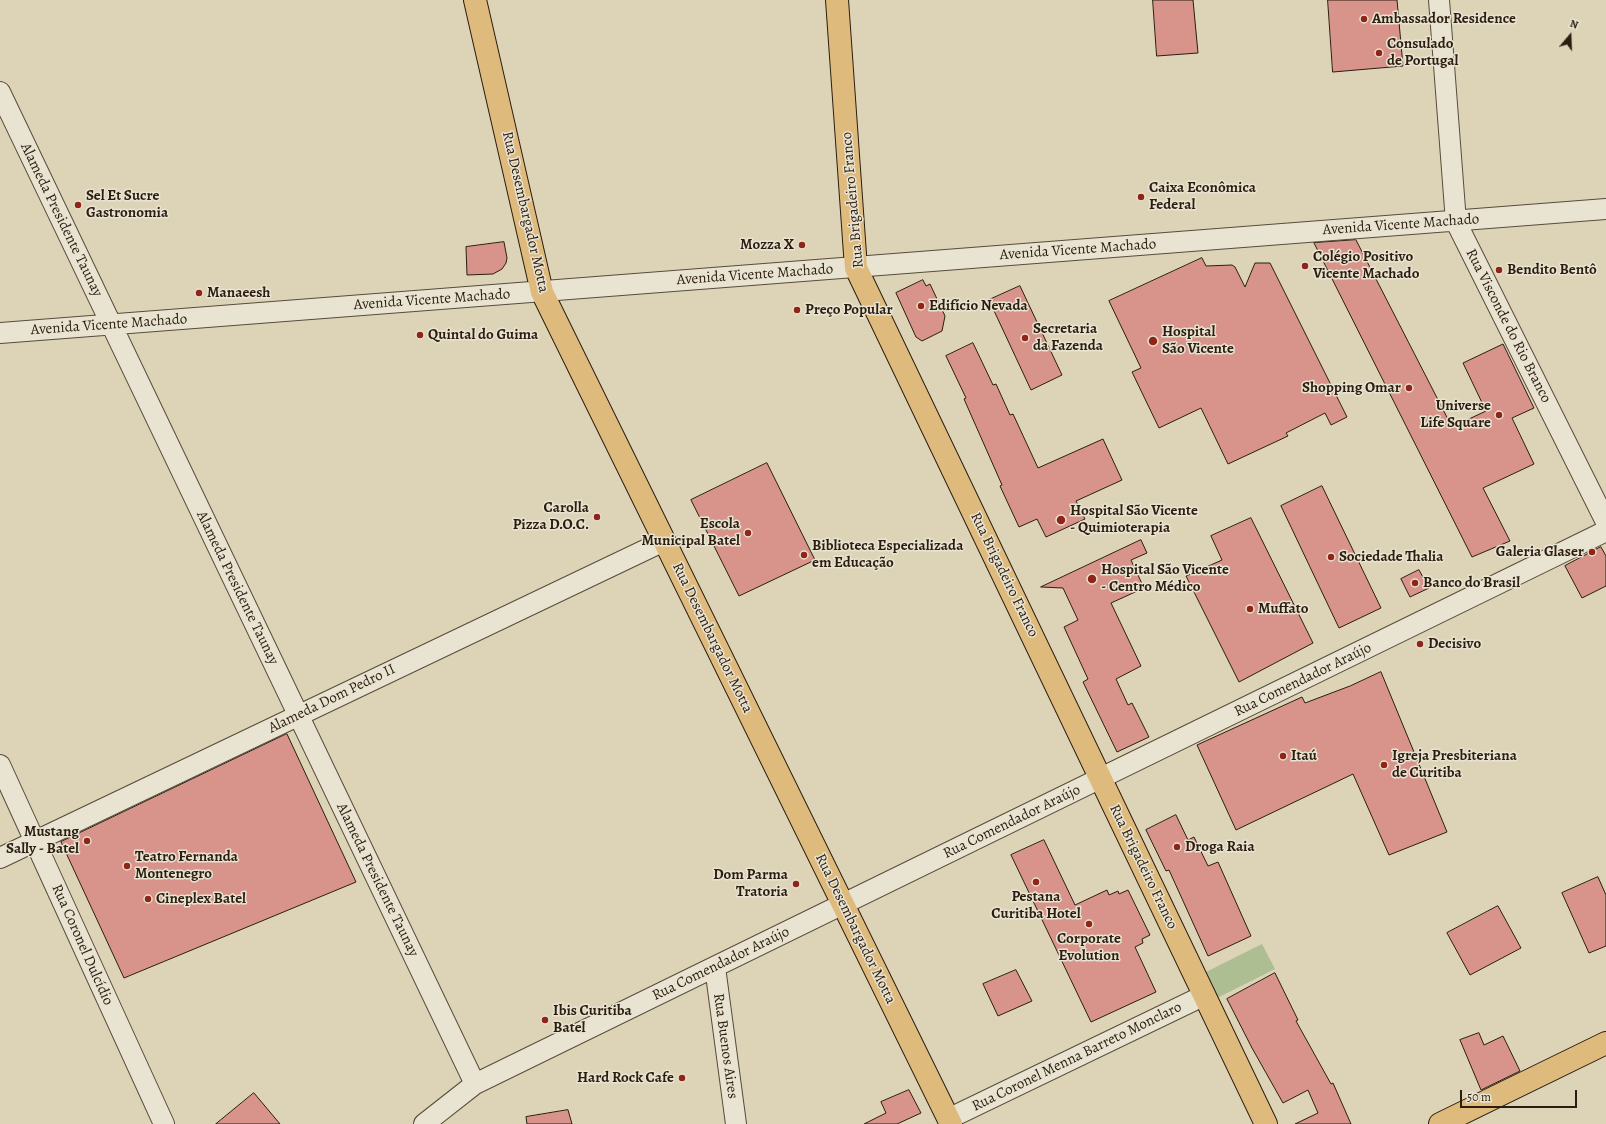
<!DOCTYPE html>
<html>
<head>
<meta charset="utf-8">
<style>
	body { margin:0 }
	#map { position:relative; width:1606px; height:1124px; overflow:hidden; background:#ddd4b8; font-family:Alegreya,serif }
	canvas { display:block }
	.north { position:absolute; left:1550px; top:16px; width:40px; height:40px; -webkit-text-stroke:3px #e9e3d1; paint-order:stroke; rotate:19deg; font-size:11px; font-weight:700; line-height:16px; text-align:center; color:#2b1d10 }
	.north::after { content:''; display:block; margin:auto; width:14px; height:18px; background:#2b1d10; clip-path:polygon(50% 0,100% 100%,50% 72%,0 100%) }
	.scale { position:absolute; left:1460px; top:1090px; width:117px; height:18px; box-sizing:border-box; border:2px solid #2b1d10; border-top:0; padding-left:5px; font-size:12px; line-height:14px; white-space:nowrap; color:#2b1d10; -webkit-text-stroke:3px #e9e3d1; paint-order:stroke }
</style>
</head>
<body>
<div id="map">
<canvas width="1606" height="1124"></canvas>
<div class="north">N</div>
<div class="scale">50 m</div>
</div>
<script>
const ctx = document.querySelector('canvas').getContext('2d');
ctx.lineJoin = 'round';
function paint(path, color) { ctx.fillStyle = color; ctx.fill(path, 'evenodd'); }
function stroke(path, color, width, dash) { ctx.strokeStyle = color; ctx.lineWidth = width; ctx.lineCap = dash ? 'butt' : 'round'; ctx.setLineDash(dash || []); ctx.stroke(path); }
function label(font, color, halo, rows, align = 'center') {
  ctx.font = font + ' Alegreya,serif'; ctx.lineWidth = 3; ctx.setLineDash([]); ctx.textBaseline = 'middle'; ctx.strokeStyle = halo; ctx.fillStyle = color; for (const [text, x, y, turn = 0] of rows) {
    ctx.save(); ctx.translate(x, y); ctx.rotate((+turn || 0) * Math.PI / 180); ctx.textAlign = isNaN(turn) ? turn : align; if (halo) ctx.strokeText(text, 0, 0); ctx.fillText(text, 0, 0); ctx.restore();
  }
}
const green = new Path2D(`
	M1262,944L1275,969L1215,999L1202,974Z`);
const building = new Path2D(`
	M1153,0H1193L1198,53L1157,56Z
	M1328,0H1397L1403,66L1333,72Z
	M1356,240L1452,427L1486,411L1463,363L1503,344L1534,408L1512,418L1534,464L1483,488L1510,541L1472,557L1314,243Z
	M504,242L507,258L506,263L502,269L493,274L467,275L466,247Z
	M1202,258L1206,266L1232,265L1235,267L1245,287L1255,263H1270L1347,417L1331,425L1325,413L1286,433L1288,436L1228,464L1201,408L1159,428L1132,372L1141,368L1109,301Z
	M923,280L926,286L930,284L945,316L942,331L922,341L916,337L896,293Z
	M1020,286L1062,375L1031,390L989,300Z
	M973,343L993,385L996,384L1010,415L1013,414L1038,468L1103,439L1122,480L1076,501L1085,519L1046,537L1037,519L1019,527L1000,486L1002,485L964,399L966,398L946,356Z
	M767,463L815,560L739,596L691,500Z
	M1322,486L1381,608L1339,628L1281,506Z
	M1251,518L1313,643L1239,682L1186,576L1222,560L1211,536Z
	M1141,540L1147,553L1131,560L1144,588L1111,603L1141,666L1116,679L1128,705L1132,703L1149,737L1117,752L1083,682L1088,679L1064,627L1078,620L1063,588L1041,587Z
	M1601,547L1606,556V586L1582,598L1565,566Z
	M1419,570L1429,588L1410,597L1401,579Z
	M1381,672L1447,832L1389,855L1353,774L1236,830L1197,745L1302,697L1305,703L1350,686Z
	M287,734L356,882L124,978L61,842Z
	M1176,815L1188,840L1194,837L1208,866L1218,862L1251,936L1208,956L1169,870L1166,871L1146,830Z
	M1044,840L1075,905L1107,890L1109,895L1118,891L1119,894L1128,890L1150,935L1142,939L1143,943L1135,947L1156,992L1091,1022L1011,855Z
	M1598,877L1606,895V946L1589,953L1562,893Z
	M1498,906L1521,948L1470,975L1447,933Z
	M1016,970L1032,1001L998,1016L983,984Z
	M1275,973L1298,1020L1296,1021L1331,1084L1333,1083L1351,1124H1295L1318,1113L1308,1090L1283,1103L1252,1048L1227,999Z
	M1479,1033L1484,1045L1503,1036L1520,1071L1481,1090L1460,1040Z
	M909,1090L921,1113L897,1124H864L886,1113L881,1102Z
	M254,1093L280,1124H216Z
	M568,1110L572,1124H527L526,1117Z`);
const minor = new Path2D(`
	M1439,0L1456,222L1606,522
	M0,92L475,1084
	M0,333L1606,209
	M0,765L164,1124
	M0,858L664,541
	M715,967L736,1124
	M948,1119L1205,995
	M424,1124L475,1084L1606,531`);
const major = new Path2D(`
	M475,0L542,292L951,1124
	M837,0L856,268L1266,1124
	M1440,1124L1606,1043`);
const markers = [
	[1364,19,4,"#8f2418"],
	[1379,53,4,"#8f2418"],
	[1141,197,4,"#8f2418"],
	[78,205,4,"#8f2418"],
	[802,245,4,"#8f2418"],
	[1305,266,4,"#8f2418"],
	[1499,270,4,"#8f2418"],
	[199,293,4,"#8f2418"],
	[921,306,4,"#8f2418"],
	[797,310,4,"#8f2418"],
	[420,335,4,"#8f2418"],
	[1025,338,4,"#8f2418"],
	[1153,341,5,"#8f2418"],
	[1409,388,4,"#8f2418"],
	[1499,415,4,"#8f2418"],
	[597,517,4,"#8f2418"],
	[1061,520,5,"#8f2418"],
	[748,533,4,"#8f2418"],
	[1592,552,4,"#8f2418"],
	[804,555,4,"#8f2418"],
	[1331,557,4,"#8f2418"],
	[1092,579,5,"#8f2418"],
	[1415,583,4,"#8f2418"],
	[1250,609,4,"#8f2418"],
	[1420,644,4,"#8f2418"],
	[1283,756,4,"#8f2418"],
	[1384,765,4,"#8f2418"],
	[87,841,4,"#8f2418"],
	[1177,847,4,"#8f2418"],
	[127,866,4,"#8f2418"],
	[1036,882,4,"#8f2418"],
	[796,884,4,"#8f2418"],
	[148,899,4,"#8f2418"],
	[1089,924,4,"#8f2418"],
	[545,1020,4,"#8f2418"],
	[682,1078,4,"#8f2418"]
];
const poiNames = [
	["Ambassador Residence",1372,19],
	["Consulado",1387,44],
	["de Portugal",1387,61],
	["Caixa Econômica",1149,188],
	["Federal",1149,205],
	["Sel Et Sucre",86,196],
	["Gastronomia",86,213],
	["Mozza X",794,245,"right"],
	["Colégio Positivo",1313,257],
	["Vicente Machado",1313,274],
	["Bendito Bentô",1507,270],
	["Manaeesh",207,293],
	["Edifício Nevada",929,306],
	["Preço Popular",805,310],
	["Secretaria",1033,329],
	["da Fazenda",1033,346],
	["Hospital",1162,332],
	["São Vicente",1162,349],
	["Quintal do Guima",428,335],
	["Shopping Omar",1401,388,"right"],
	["Universe",1491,406,"right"],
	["Life Square",1491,423,"right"],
	["Carolla",589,508,"right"],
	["Pizza D.O.C.",589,525,"right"],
	["Hospital São Vicente",1070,511],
	["- Quimioterapia",1070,528],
	["Escola",740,524,"right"],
	["Municipal Batel",740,541,"right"],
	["Biblioteca Especializada",812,546],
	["em Educação",812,563],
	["Galeria Glaser",1584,552,"right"],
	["Sociedade Thalia",1339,557],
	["Hospital São Vicente",1101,570],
	["- Centro Médico",1101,587],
	["Banco do Brasil",1423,583],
	["Muffato",1258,609],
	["Decisivo",1428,644],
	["Itaú",1291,756],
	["Igreja Presbiteriana",1392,756],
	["de Curitiba",1392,773],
	["Mustang",79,832,"right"],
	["Sally - Batel",79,849,"right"],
	["Droga Raia",1185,847],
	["Teatro Fernanda",135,857],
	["Montenegro",135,874],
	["Dom Parma",788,875,"right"],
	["Tratoria",788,892,"right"],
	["Pestana",1036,897,"center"],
	["Curitiba Hotel",1036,914,"center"],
	["Cineplex Batel",156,899],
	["Corporate",1089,939,"center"],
	["Evolution",1089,956,"center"],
	["Ibis Curitiba",553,1011],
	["Batel",553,1028],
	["Hard Rock Cafe",674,1078,"right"]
];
const streetNames = [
	["Rua Brigadeiro Franco",853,200,-95],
	["Rua Desembargador Motta",525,212,77],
	["Alameda Presidente Taunay",61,220,64],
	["Avenida Vicente Machado",1401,225,-4],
	["Avenida Vicente Machado",1078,250,-4],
	["Avenida Vicente Machado",755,275,-4],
	["Avenida Vicente Machado",432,300,-4],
	["Avenida Vicente Machado",109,325,-4],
	["Rua Visconde do Rio Branco",1508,326,63],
	["Rua Brigadeiro Franco",1004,575,64],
	["Alameda Presidente Taunay",237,588,64],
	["Rua Desembargador Motta",712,638,64],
	["Rua Comendador Araújo",1303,680,-26],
	["Alameda Dom Pedro II",332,699,-26],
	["Rua Comendador Araújo",1012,822,-26],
	["Rua Brigadeiro Franco",1143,867,64],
	["Alameda Presidente Taunay",377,880,64],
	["Rua Desembargador Motta",855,929,64],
	["Rua Coronel Dulcídio",82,945,66],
	["Rua Comendador Araújo",721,964,-26],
	["Rua Buenos Aires",725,1046,82],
	["Rua Coronel Menna Barreto Monclaro",1077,1057,-26]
];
paint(green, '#adbe92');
paint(building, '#d8938a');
stroke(building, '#2b1d10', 1);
stroke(minor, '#584b3a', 22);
stroke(major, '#2b1d10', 24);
stroke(minor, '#e9e3d1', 20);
stroke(major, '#deba7c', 22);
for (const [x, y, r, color] of markers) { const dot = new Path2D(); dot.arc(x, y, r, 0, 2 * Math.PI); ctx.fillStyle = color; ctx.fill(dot); stroke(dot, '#e9e3d1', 1.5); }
label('bold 15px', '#2b1d10', '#e9e3d1', poiNames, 'left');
label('15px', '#2b1d10', '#e9e3d1', streetNames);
</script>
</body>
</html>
